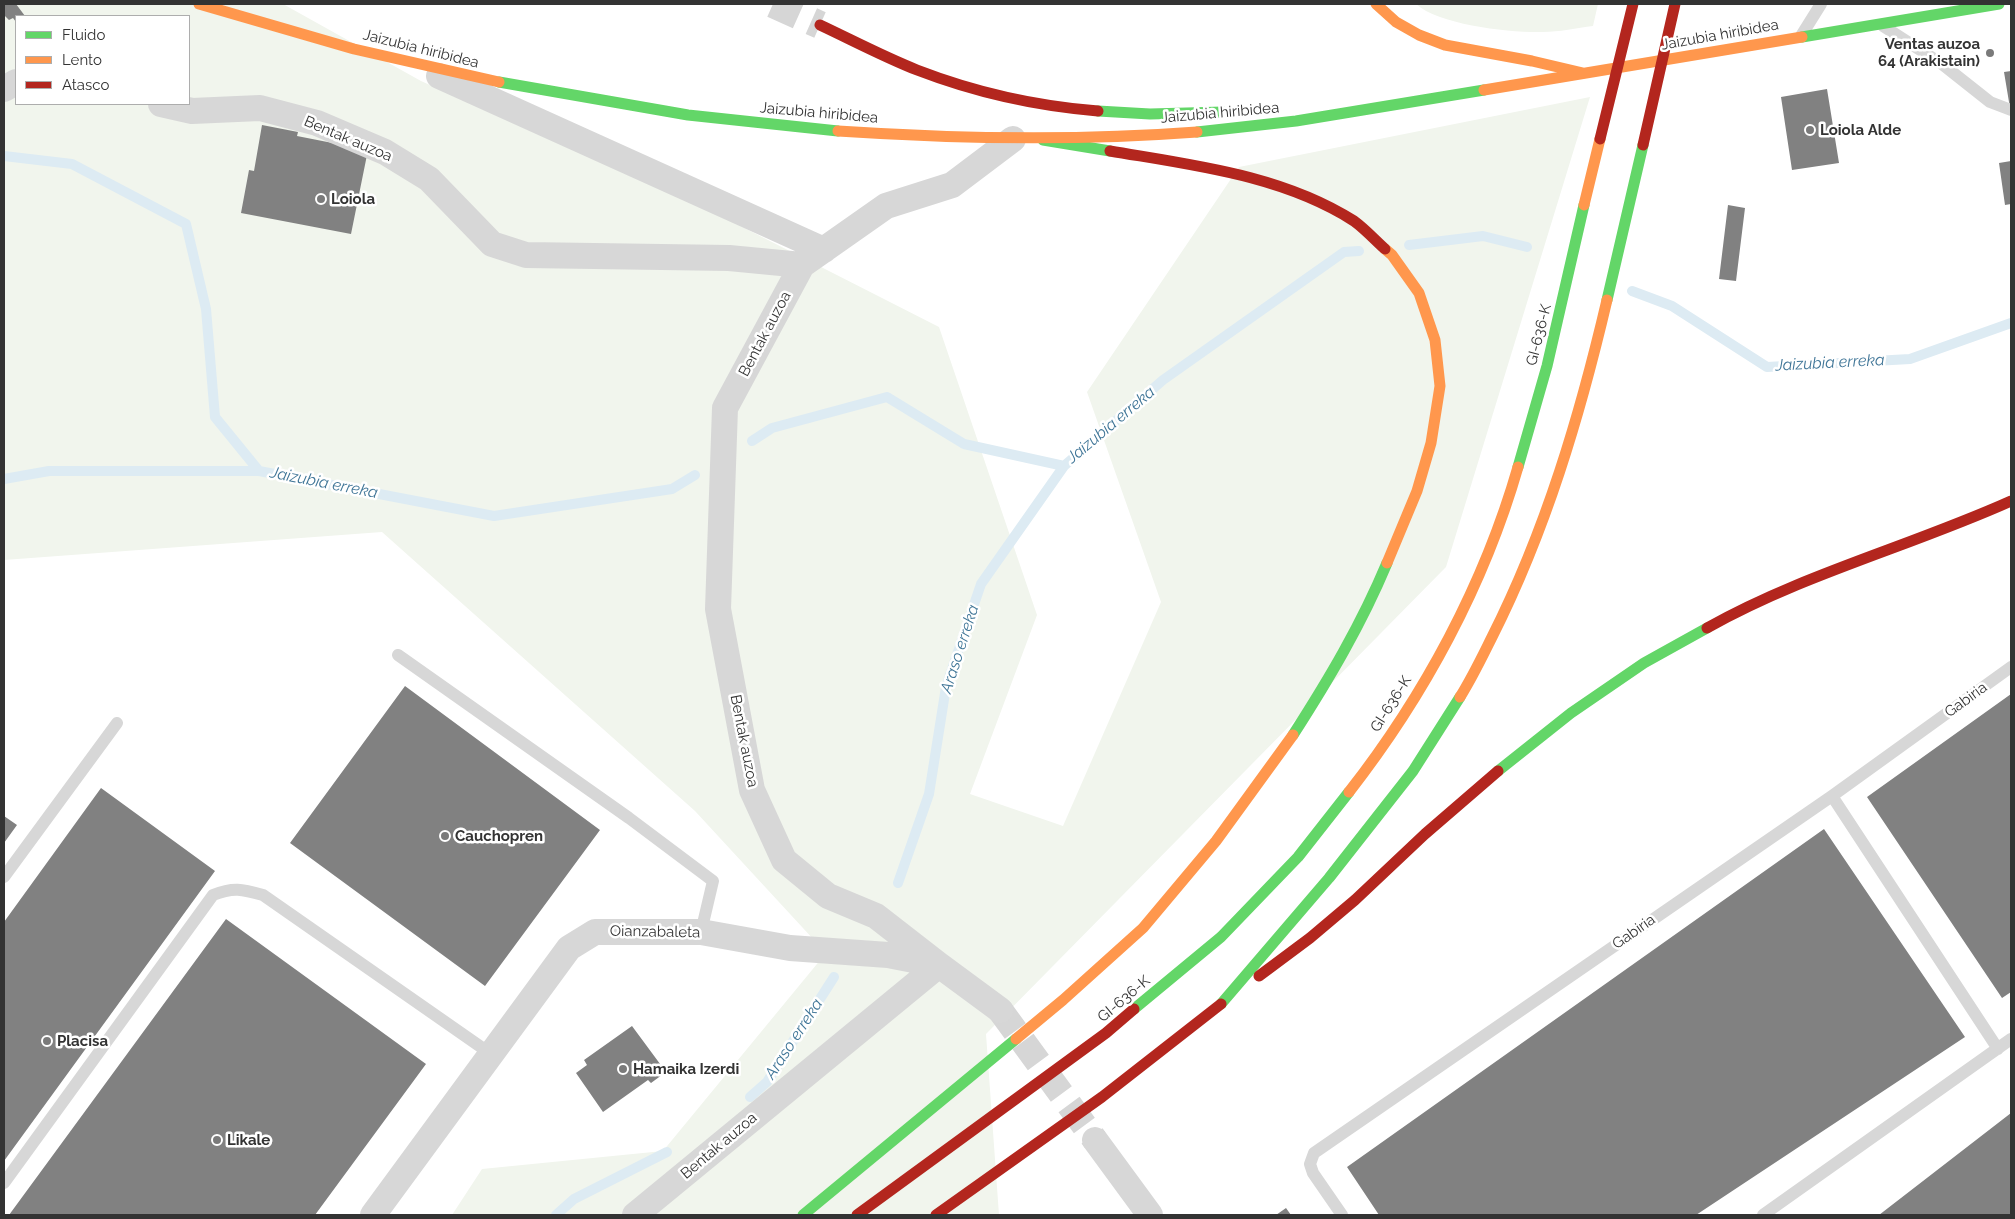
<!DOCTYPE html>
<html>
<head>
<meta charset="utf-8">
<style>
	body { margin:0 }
	#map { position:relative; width:2015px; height:1219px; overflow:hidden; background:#fff; font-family:Raleway,sans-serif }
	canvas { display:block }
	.frame { position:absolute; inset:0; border:5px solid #333; pointer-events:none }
	.legend { position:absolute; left:15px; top:15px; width:175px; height:90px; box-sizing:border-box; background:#fff; border:1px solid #adadad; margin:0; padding:6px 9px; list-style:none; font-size:15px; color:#333 }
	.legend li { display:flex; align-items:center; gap:10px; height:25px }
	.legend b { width:25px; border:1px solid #adadad }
</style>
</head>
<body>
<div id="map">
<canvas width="2015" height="1219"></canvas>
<div class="frame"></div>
<ul class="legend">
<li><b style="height:6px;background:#63d668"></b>Fluido</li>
<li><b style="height:6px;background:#ff974d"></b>Lento</li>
<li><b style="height:6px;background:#b3261e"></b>Atasco</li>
</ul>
</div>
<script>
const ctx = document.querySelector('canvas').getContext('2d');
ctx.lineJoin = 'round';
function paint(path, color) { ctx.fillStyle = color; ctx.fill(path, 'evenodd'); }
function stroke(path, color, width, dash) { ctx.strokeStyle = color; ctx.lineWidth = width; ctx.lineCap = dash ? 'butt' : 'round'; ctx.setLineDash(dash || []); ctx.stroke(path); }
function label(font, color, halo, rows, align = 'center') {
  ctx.font = font + ' Raleway,sans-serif'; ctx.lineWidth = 5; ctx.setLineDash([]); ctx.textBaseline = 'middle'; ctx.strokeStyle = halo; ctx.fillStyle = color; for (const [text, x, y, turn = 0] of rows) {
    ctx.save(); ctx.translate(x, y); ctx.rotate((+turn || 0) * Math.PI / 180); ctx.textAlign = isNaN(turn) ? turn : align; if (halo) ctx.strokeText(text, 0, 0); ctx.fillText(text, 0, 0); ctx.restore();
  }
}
const green = new Path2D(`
	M4,4H283L421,81L711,211L939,327L1037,615L970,794L1063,826L1161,602L1087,392L1239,167L1590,97L1446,567L986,1034L999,1215H452L482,1169L663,1151L826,953L695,811L382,532L4,560ZM16,16H189V104H16Z
	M1416,4H1598L1593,26C1577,28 1559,32 1543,32C1511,33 1439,25 1416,4Z`);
const stream = new Path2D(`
	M4,156L72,164L186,224L206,309L215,417L259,471L494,516L672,489L695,475
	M1409,245L1483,236L1527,247
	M1632,291L1672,306L1767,367L1910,359L2011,323
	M752,441L772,428L887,397L964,444L1064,466L1163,380L1344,252L1359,251
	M4,479L49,471H259
	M898,883L929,794L946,687L981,584L1064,466
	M750,1097L767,1082L834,977
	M556,1215L574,1199L667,1152`);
const building = new Path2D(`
	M4,4H16L25,16H16V22L13,18L9,20L4,15Z
	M2011,71V107L2010,108L2004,72Z
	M1827,89L1839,163L1792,170L1781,97Z
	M262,125L298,132L297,136L368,150L351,234L241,213L249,170L254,171Z
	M2011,161V204L2005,205L1999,163Z
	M1728,205L1745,208L1736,281L1719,279Z
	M405,686L600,830L485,986L290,843Z
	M2011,694V992L2002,998L1867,797Z
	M101,788L215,871L4,1161V922Z
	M4,816L17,825L4,843Z
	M1824,829L1965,1037L1696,1215H1379L1347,1167Z
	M226,919L426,1064L315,1215H9Z
	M632,1026L666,1072L651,1083L648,1080L603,1112L576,1073L587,1065L584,1060Z
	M2011,1113V1215H1879Z
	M1286,1208L1291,1215H1276Z`);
const streetTunnel = new Path2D(`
	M1000,1010L1095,1140`);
const secondaryTunnel = new Path2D(`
	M773,4L820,25`);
const lane = new Path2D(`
	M1883,26L1942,64L1990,102L2011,110
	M1801,36L1821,4
	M398,655L629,818L713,881L701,932
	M1832,796L1998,1049
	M4,877L117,723
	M4,1183L213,895C233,887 242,889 263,895L491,1054
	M1342,1215L1313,1173L1310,1164L1314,1153L1832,796L2011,667
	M1763,1215L2011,1039`);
const street = new Path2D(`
	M439,76L824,250
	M4,89L16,82
	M161,104L192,111L260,108L317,123L385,152L429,179L492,244L526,255L729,258L802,265
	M1095,1140L1150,1215
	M373,1215L569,948L595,932H701L790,948L888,955L939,965L1000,1010
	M635,1215L939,965L876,916L828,896L784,860L752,790L718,609L725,408L802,265L886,206L952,185L1013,139`);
const fast = new Path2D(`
	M1802,37L1999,4
	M499,82L688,115L838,131
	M1098,111L1150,114L1223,112
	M1197,132L1296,121L1484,90
	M1043,140L1110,151
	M1607,300L1643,145
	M1518,467L1547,366L1584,205
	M1293,735C1329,679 1361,625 1387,563
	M1498,771L1571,713L1644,663L1707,628
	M1221,1004L1329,878L1413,771L1460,697
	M1134,1009L1221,937L1298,857L1349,792
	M803,1215L1016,1039`);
const slow = new Path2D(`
	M199,4L354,49L499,82
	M1376,4L1396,22L1419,35L1445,45L1532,61L1583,73
	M1484,90L1802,37
	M838,131C958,139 1077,141 1197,132
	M1584,205L1600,139
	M1385,249L1392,255L1419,293L1435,340L1440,386L1431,443L1417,491L1387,563
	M1460,697C1472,678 1482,657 1492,637C1546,530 1580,415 1607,300
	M1349,792C1424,696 1484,585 1518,467
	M1016,1039L1063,1000L1143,928L1216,841L1293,735`);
const jam = new Path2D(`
	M820,25C852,40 884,57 917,70C974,92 1036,106 1098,111
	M1110,151C1192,165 1282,175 1354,221C1365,229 1375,240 1385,249
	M1707,628C1803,574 1911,546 2011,501
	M1259,976L1310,938L1355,900L1425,834L1498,771
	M857,1215L1106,1033L1134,1009
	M936,1215L1102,1097L1221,1004`);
const jamBridge = new Path2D(`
	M1600,139L1633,4
	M1643,145L1675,4`);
const markers = [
	[1990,53,5,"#7a7a7a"],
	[1810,130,5,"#7a7a7a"],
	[321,199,5,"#7a7a7a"],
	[445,836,5,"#7a7a7a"],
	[47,1041,5,"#7a7a7a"],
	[623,1069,5,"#7a7a7a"],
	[217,1140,5,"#7a7a7a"]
];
const streetNames = [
	["Jaizubia hiribidea",1720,35,-10],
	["Jaizubia hiribidea",421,49,14],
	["Jaizubia hiribidea",819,113,5],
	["Jaizubia hiribidea",1220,113,-5],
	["Bentak auzoa",348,139,23],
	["Bentak auzoa",765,334,-62],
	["GI-636-K",1539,335,-76],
	["Gabiria",1966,700,-36],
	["GI-636-K",1391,704,-58],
	["Bentak auzoa",744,741,79],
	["Oianzabaleta",655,932,1],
	["Gabiria",1634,932,-35],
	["GI-636-K",1124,999,-40],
	["Bentak auzoa",719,1146,-40]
];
const poiNames = [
	["Ventas auzoa",1980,44,"right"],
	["64 (Arakistain)",1980,61,"right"],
	["Loiola Alde",1820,130],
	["Loiola",331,199],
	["Cauchopren",455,836],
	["Placisa",57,1041],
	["Hamaika Izerdi",633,1069],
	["Likale",227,1140]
];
const waterNames = [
	["Jaizubia erreka",1830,363,-3],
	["Jaizubia erreka",1111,425,-40],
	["Jaizubia erreka",324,483,11],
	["Araso erreka",960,649,-72],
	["Araso erreka",794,1039,-57]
];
paint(green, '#f1f5ed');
stroke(stream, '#ddebf3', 10);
paint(building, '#818181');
stroke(streetTunnel, '#d6d6d6', 26, [26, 13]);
stroke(secondaryTunnel, '#d6d6d6', 28, [28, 14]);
stroke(lane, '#d7d7d7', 12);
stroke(street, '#d7d7d7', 26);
stroke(fast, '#63d668', 11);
stroke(slow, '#ff974d', 11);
stroke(jam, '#b3261e', 11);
stroke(jamBridge, '#b3261e', 11);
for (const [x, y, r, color] of markers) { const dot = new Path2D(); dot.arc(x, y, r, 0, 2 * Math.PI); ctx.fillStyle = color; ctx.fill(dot); stroke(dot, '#fff', 2); }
label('15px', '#333', '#fff', streetNames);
label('bold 15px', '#333', '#fff', poiNames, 'left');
label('italic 16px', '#3f7597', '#fff', waterNames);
</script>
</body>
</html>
